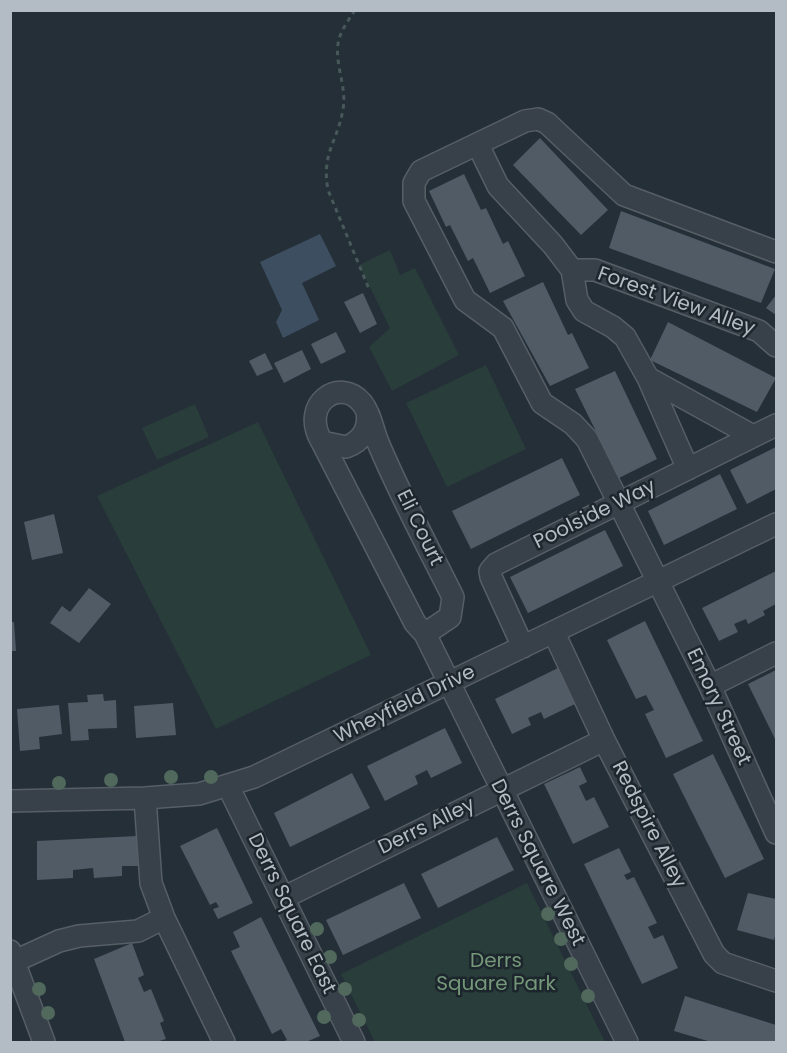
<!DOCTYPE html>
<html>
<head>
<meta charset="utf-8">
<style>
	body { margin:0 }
	#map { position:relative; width:787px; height:1053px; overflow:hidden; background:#252f38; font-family:Poppins,sans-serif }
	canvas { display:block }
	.frame { position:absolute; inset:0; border:12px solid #b3bbc4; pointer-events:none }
</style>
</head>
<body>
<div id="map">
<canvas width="787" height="1053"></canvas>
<div class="frame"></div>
</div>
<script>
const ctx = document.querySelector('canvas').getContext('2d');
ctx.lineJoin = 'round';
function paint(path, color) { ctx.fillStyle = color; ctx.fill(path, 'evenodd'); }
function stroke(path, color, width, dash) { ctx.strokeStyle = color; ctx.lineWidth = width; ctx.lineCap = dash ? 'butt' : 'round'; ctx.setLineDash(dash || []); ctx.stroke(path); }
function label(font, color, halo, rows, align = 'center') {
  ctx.font = font + ' Poppins,sans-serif'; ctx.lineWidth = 5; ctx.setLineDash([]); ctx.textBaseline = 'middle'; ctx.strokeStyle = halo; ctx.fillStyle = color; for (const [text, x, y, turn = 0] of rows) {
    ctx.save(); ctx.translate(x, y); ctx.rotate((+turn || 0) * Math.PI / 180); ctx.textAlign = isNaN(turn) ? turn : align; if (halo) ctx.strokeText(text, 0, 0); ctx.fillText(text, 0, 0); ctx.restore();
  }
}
const green = new Path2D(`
	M390,250L400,275L415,268L459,355L392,391L369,347L390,328L359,265Z
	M486,365L526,449L447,487L406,403Z
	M195,404L209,437L157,460L142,428Z
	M258,422L371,655L216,729L97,496Z
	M527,883L605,1042H375L341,974Z`);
const water = new Path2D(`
	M320,234L336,266L302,283L319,320L283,338L276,322L282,310L260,262Z`);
const building = new Path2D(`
	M540,138L608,210L581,235L513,165Z
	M464,174L481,210L486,208L503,244L508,241L525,276L490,293L473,258L468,261L450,225L446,227L429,191Z
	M621,211L775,269L761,303L609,248Z
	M543,282L568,335L572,333L589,368L550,386L503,301Z
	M363,293L377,324L360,333L344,302Z
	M776,295V315L766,308Z
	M668,322L776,378L757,412L650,360Z
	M336,332L346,352L321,364L311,344Z
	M302,350L311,369L284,383L274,363Z
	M265,353L273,369L257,376L249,361Z
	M615,371L657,459L619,478L575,389Z
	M776,447V489L747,504L730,470Z
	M562,458L580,495L471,549L452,511Z
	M720,474L737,509L664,545L648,511Z
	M54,514L63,553L32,560L24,522Z
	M605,530L623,566L528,613L510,577Z
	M776,571V604L763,611L765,615L748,624L746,619L734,624L738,632L719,641L702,608Z
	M89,588L111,604L79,643L50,623L62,606L70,612Z
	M645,621L703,741L666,758L645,714L654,710L646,695L636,699L607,640Z
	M10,622H14L16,651H10Z
	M558,668L575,704L544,719L541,712L528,718L531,725L512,734L495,699Z
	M776,670V741L748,684Z
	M103,694L104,701L116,700L117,728L88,729L89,740L71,741L68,703L88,702L87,695Z
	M173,703L176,735L136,738L134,706Z
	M59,705L62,734L39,737L40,749L20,751L17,709Z
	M445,728L462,763L431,778L427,770L415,776L418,784L385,801L367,766Z
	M713,754L764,859L725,878L673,774Z
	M580,767L587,782L579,786L586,801L594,797L609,827L573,844L544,784Z
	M352,773L370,808L290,847L274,813Z
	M217,828L253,903L218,919L213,909L219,907L216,902L210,905L180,846Z
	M137,836L138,866H122V876L94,878L93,868L73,870V878L37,880V841Z
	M497,837L514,870L438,908L421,874Z
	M619,848L631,872L624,875L627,880L634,877L657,923L648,927L654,939L663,935L678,968L642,984L584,864Z
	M404,883L421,918L343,955L326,920Z
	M748,893L776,899V932L774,940L737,930Z
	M261,917L320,1036L306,1042H282L287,1040L281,1029L272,1034L231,951L240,947L233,932Z
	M132,943L144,975L138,978L144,992L151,989L164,1021L160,1023L166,1039L156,1042H125L94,959Z
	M685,996L776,1025V1042H711L674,1031Z`);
const path = new Path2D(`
	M355,10C348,21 340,31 338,44C335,66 347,87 343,109C338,141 321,153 328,190L369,289`);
const minor = new Path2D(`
	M478,145L498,186L553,245L572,270L577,300L584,311L613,327L625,337L648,378L688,469
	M776,252L624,195L547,123L538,119L525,121L421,171L414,183V201L465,300L503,328L542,403L573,424L587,439L710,686L776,833
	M572,270H595L759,331L776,346
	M648,378L753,436
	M322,442L415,623L425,634L450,617L453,597C428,547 401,497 379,445C373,432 371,414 362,403C340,376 299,404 322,442L346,447C362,441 370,429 367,412
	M554,633L604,740L714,954L723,963L776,981
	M425,634L627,1042
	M523,647L491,577L490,571L496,564L776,425
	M710,686L776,653
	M228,786L354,1042
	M145,798L151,883L164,918L224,1042
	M10,801L145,798L199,794L254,777L776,524
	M283,898L604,740
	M10,951L44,1042
	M13,962L59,941L79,936L138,931L164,918`);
const trees = [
	[171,777],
	[211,777],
	[111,780],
	[59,783],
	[548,914],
	[317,929],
	[561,939],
	[330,957],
	[571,964],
	[39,989],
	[345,989],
	[588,996],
	[48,1013],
	[324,1017],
	[359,1020]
];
const streetNames = [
	["Forest View Alley",676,302,20],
	["Poolside Way",595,515,-26],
	["Eli Court",419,528,64],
	["Wheyfield Drive",405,705,-26],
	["Emory Street",718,707,65],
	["Redspire Alley",648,825,63],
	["Derrs Alley",427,827,-26],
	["Derrs Square West",537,863,63],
	["Derrs Square East",291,914,64]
];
const parkNames = [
	["Derrs",496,962],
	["Square Park",496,985]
];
paint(green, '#293d3b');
paint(water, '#3c4e5f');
paint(building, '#505b66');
stroke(minor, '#565e66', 24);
stroke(path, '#48595a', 3, [4.5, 4.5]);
stroke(minor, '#384049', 21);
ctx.fillStyle = '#50695c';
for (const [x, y] of trees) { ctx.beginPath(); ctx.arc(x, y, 7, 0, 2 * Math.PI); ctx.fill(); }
label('20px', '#b3bbc4', '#1d252d', streetNames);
label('20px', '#749879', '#1d252d', parkNames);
</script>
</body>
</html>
